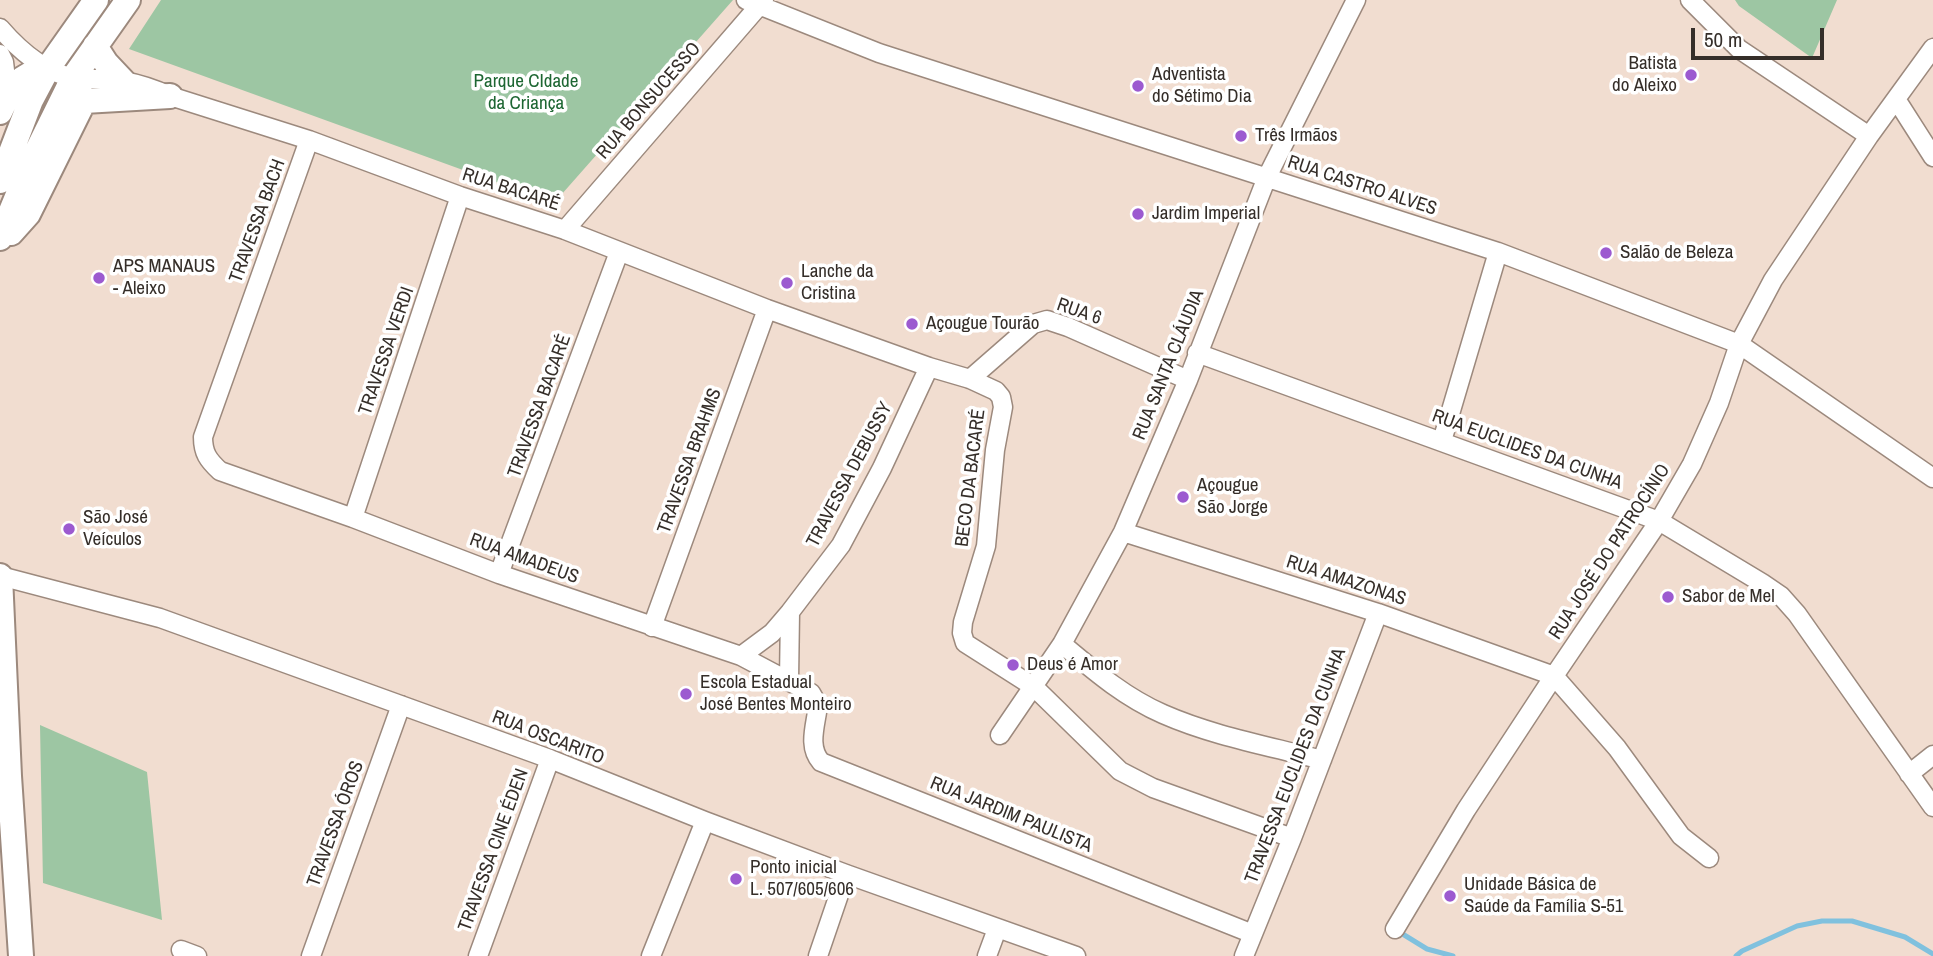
<!DOCTYPE html>
<html>
<head>
<meta charset="utf-8">
<style>
	body { margin:0 }
	#map { position:relative; width:1933px; height:956px; overflow:hidden; background:#f1ddd0; font-family:"Archivo Narrow",sans-serif }
	canvas { display:block }
	.scale { position:absolute; left:1691px; top:28px; width:133px; height:32px; box-sizing:border-box; border:4px solid #352e29; border-top:0; padding-left:9px; font-size:21px; line-height:24px; white-space:nowrap; color:#352e29; -webkit-text-stroke:5px #fff; paint-order:stroke }
</style>
</head>
<body>
<div id="map">
<canvas width="1933" height="956"></canvas>
<div class="scale">50 m</div>
</div>
<script>
const ctx = document.querySelector('canvas').getContext('2d');
ctx.lineJoin = 'round';
function paint(path, color) { ctx.fillStyle = color; ctx.fill(path, 'evenodd'); }
function stroke(path, color, width, dash) { ctx.strokeStyle = color; ctx.lineWidth = width; ctx.lineCap = dash ? 'butt' : 'round'; ctx.setLineDash(dash || []); ctx.stroke(path); }
function label(font, color, halo, rows, align = 'center') {
  ctx.font = font + ' "Archivo Narrow",sans-serif'; ctx.lineWidth = 7; ctx.setLineDash([]); ctx.textBaseline = 'middle'; ctx.strokeStyle = halo; ctx.fillStyle = color; for (const [text, x, y, turn = 0] of rows) {
    ctx.save(); ctx.translate(x, y); ctx.rotate((+turn || 0) * Math.PI / 180); ctx.textAlign = isNaN(turn) ? turn : align; if (halo) ctx.strokeText(text, 0, 0); ctx.fillText(text, 0, 0); ctx.restore();
  }
}
const green = new Path2D(`
	M161,0H733L554,203L129,49Z
	M1735,0H1837L1812,58L1739,6Z
	M40,725L147,772L162,920L43,883Z`);
const stream = new Path2D(`
	M1401,933L1427,949L1453,956
	M1736,956L1742,951L1797,926L1822,921H1852L1905,937L1933,954`);
const minor = new Path2D(`
	M746,0L879,53L1498,252L1739,344L1933,478
	M1690,0L1739,49L1869,136
	M0,28C19,50 45,73 75,78C91,80 108,78 124,81C140,84 155,89 170,96L309,140L460,196L565,230L767,309L929,367L970,379L996,391L1001,397L1003,407L995,450L986,546L963,622L962,633L965,643L1034,687L1120,771L1153,788L1292,838
	M0,54L4,62L8,95
	M1896,99L1933,157
	M309,140L203,437C203,453 208,460 220,471L353,518L499,574L741,656L811,693L818,705C816,725 807,746 821,762L1253,934
	M565,230L764,0
	M1197,353L1659,521L1762,583L1781,596L1797,614L1933,807
	M970,379L1033,324L1047,320L1068,327L1188,380
	M1442,441L1498,252
	M353,518L460,196
	M1123,532L1378,613L1554,676L1617,748L1681,836L1709,858
	M499,574L619,252
	M0,576L160,618L550,759L705,821L846,874L1076,956
	M652,627L767,309
	M1062,644C1093,670 1124,697 1163,714C1213,736 1269,746 1322,760
	M741,656L772,633L790,612L841,545L882,468L929,367
	M789,680L790,612
	M1000,735L1062,644L1123,532L1188,380L1267,177L1356,0
	M1909,774L1933,755
	M1395,929L1466,810L1554,676L1659,521L1692,464L1719,403L1739,344L1773,280L1869,136L1933,48
	M181,950L197,956
	M311,956L401,705
	M478,956L550,759
	M651,956L705,821
	M818,956L846,874
	M987,956L997,929
	M1244,956L1292,838L1378,613`);
const secondary = new Path2D(`
	M95,46L106,63L123,81
	M84,101L170,96
	M0,112C12,86 19,75 48,68
	M0,181L31,100L48,68L96,0
	M11,233L28,214L84,101L73,78
	M0,238L31,163L73,78L128,0
	M0,576L9,776L21,956`);
const markers = [
	[1691,75,7,"#9c5ad0"],
	[1138,86,7,"#9c5ad0"],
	[1241,136,7,"#9c5ad0"],
	[1138,214,7,"#9c5ad0"],
	[1606,253,7,"#9c5ad0"],
	[99,278,7,"#9c5ad0"],
	[787,283,7,"#9c5ad0"],
	[912,324,7,"#9c5ad0"],
	[1183,497,7,"#9c5ad0"],
	[69,529,7,"#9c5ad0"],
	[1668,597,7,"#9c5ad0"],
	[1013,665,7,"#9c5ad0"],
	[686,694,7,"#9c5ad0"],
	[736,879,7,"#9c5ad0"],
	[1450,896,7,"#9c5ad0"]
];
const poiNames = [
	["Batista",1677,64,"right"],
	["do Aleixo",1677,86,"right"],
	["Adventista",1152,75],
	["do Sétimo Dia",1152,97],
	["Três Irmãos",1255,136],
	["Jardim Imperial",1152,214],
	["Salão de Beleza",1620,253],
	["APS MANAUS",113,267],
	["- Aleixo",113,289],
	["Lanche da",801,272],
	["Cristina",801,294],
	["Açougue Tourão",926,324],
	["Açougue",1197,486],
	["São Jorge",1197,508],
	["São José",83,518],
	["Veículos",83,540],
	["Sabor de Mel",1682,597],
	["Deus é Amor",1027,665],
	["Escola Estadual",700,683],
	["José Bentes Monteiro",700,705],
	["Ponto inicial",750,868],
	["L. 507/605/606",750,890],
	["Unidade Básica de",1464,885],
	["Saúde da Família S-51",1464,907]
];
const parkNames = [
	["Parque CIdade",526,82],
	["da Criança",526,104]
];
const streetNames = [
	["RUA BONSUCESSO",649,101,-49],
	["RUA CASTRO ALVES",1362,186,18],
	["RUA BACARÉ",511,190,18],
	["TRAVESSA BACH",258,221,-70],
	["RUA 6",1079,312,19],
	["TRAVESSA VERDI",387,351,-71],
	["RUA SANTA CLÁUDIA",1169,365,-68],
	["TRAVESSA BACARÉ",540,406,-70],
	["RUA EUCLIDES DA CUNHA",1527,450,20],
	["TRAVESSA BRAHMS",690,461,-70],
	["TRAVESSA DEBUSSY",850,475,-62],
	["BECO DA BACARÉ",971,478,-83],
	["RUA JOSÉ DO PATROCÍNIO",1610,552,-57],
	["RUA AMADEUS",524,559,20],
	["RUA AMAZONAS",1346,581,18],
	["RUA OSCARITO",548,738,21],
	["TRAVESSA EUCLIDES DA CUNHA",1296,766,-69],
	["RUA JARDIM PAULISTA",1011,815,22],
	["TRAVESSA ÓROS",336,824,-70],
	["TRAVESSA CINE ÉDEN",494,850,-70]
];
paint(green, '#9dc6a3');
stroke(stream, '#80c1de', 5);
stroke(minor, '#9c897d', 21);
stroke(secondary, '#9c897d', 28);
stroke(minor, '#fff', 18);
stroke(secondary, '#fff', 24);
for (const [x, y, r, color] of markers) { const dot = new Path2D(); dot.arc(x, y, r, 0, 2 * Math.PI); ctx.fillStyle = color; ctx.fill(dot); stroke(dot, '#fff', 2.5); }
label('19px', '#352e29', '#fff', poiNames, 'left');
label('19px', '#1d6632', '#fff', parkNames);
label('19px', '#352e29', '#fff', streetNames);
</script>
</body>
</html>
